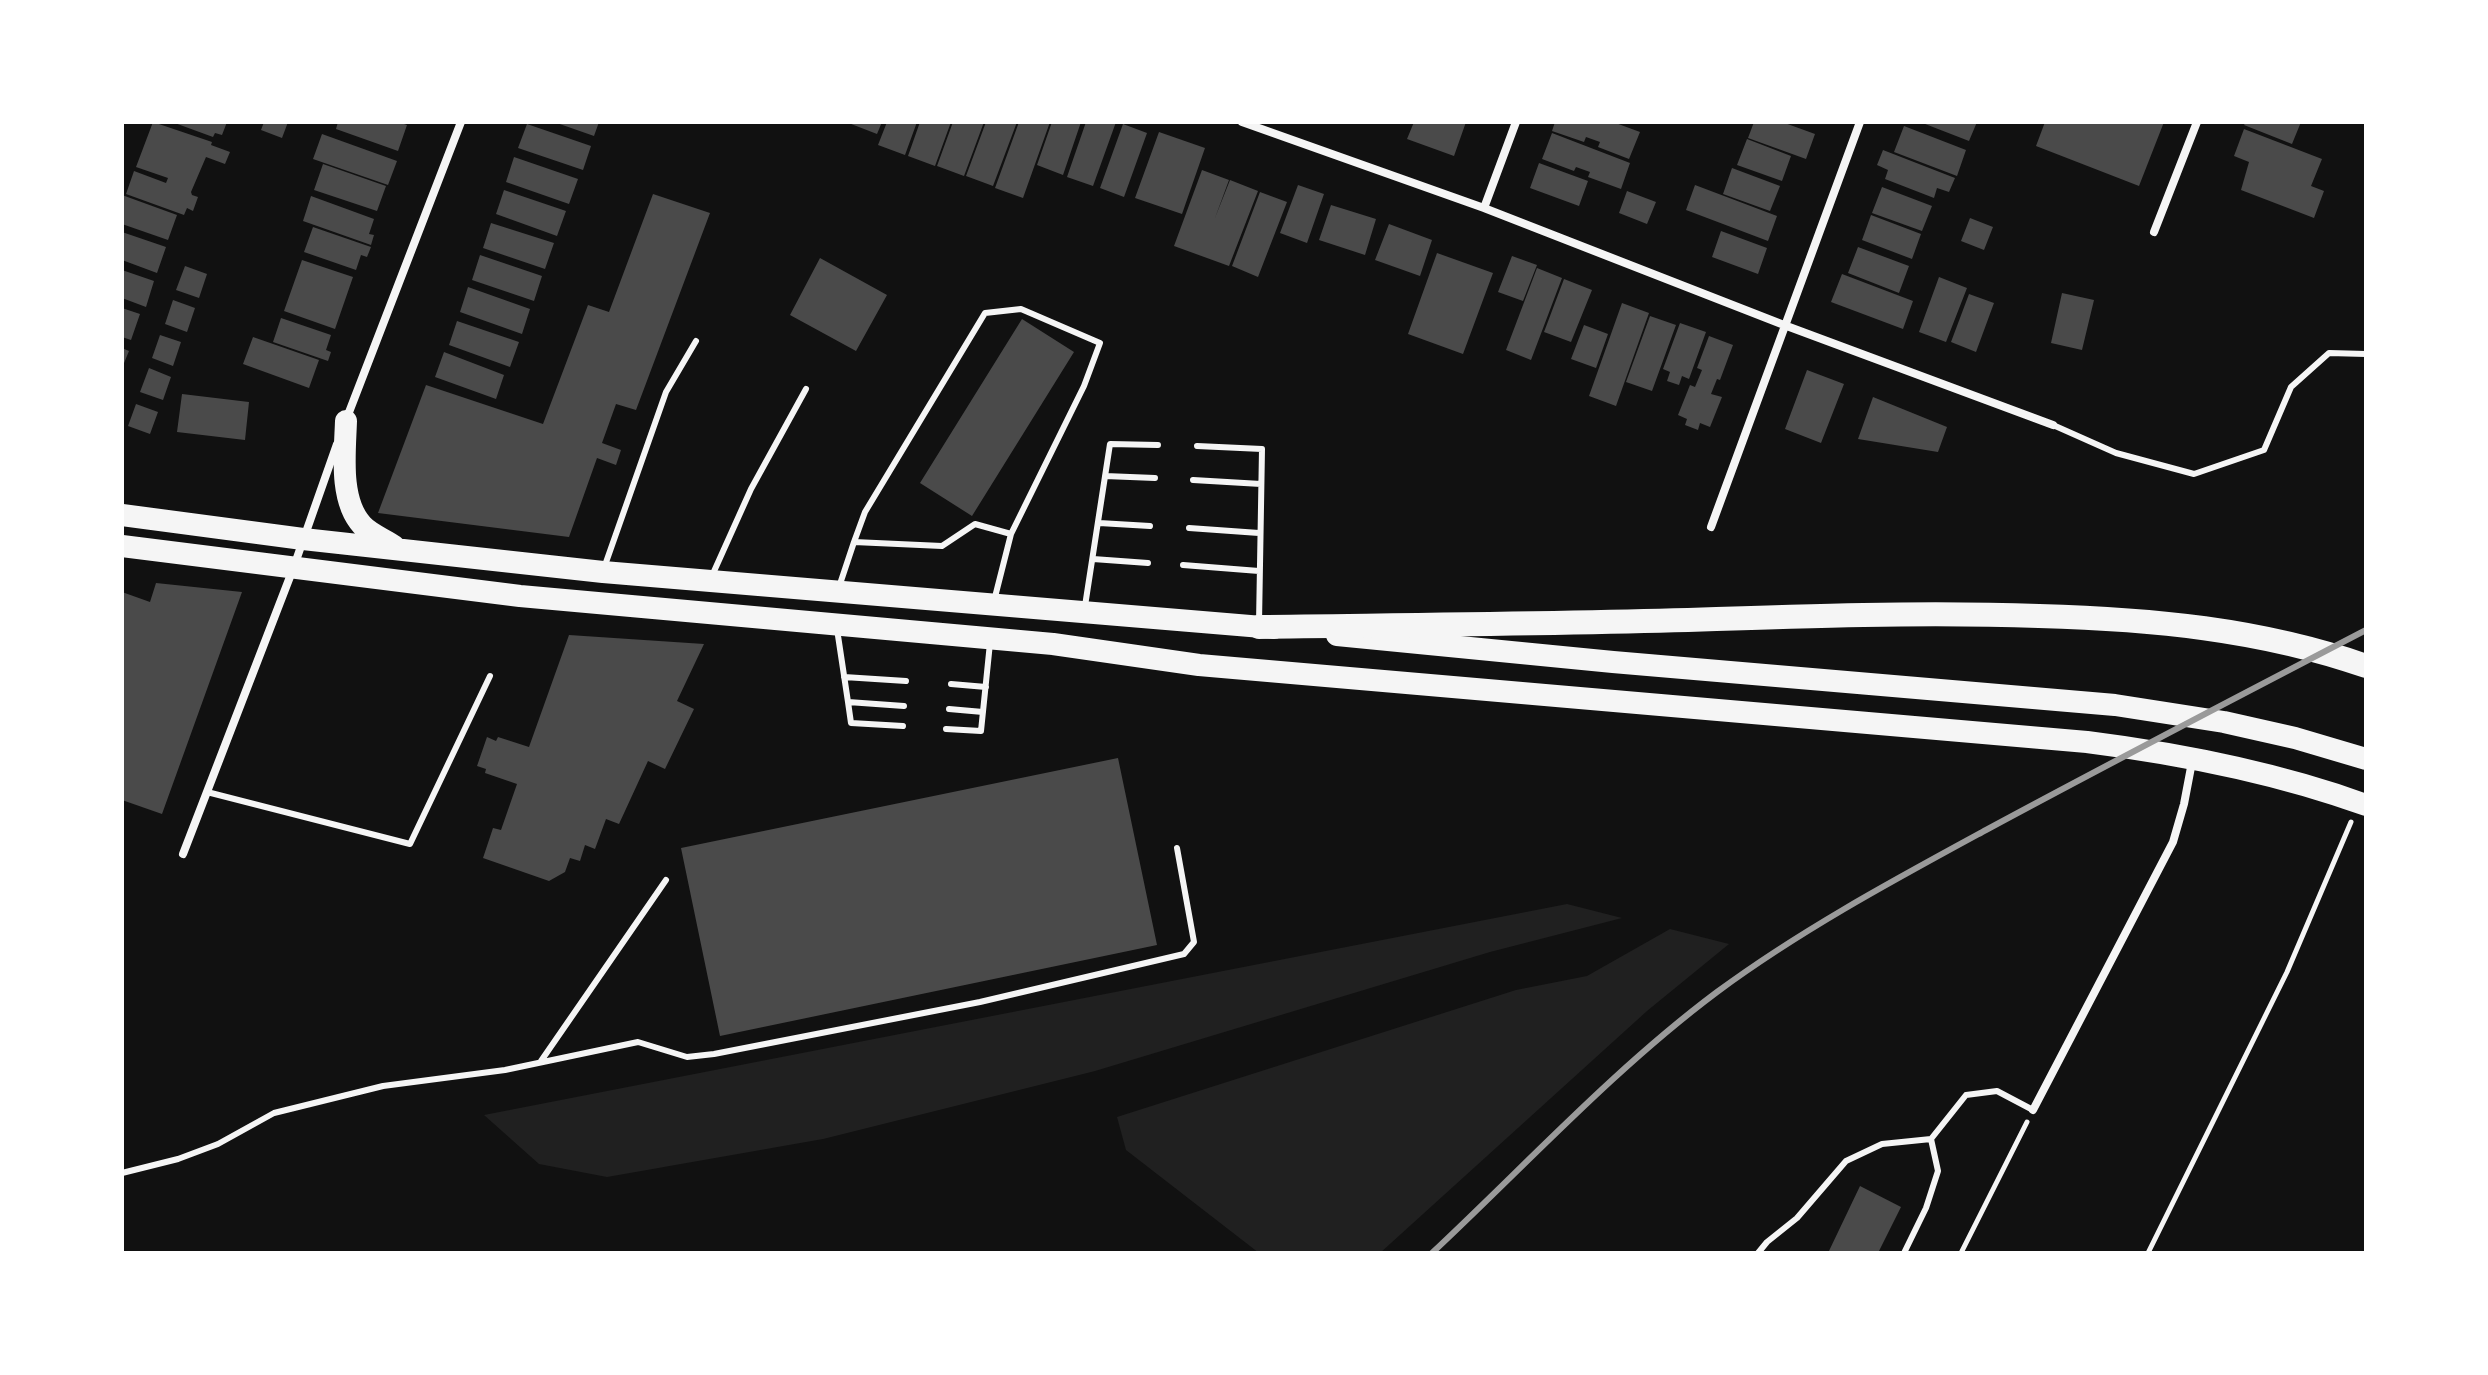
<!DOCTYPE html>
<html>
<head>
<meta charset="utf-8">
<style>
	body { margin:0 }
	#map { position:relative; width:2488px; height:1375px; overflow:hidden; background:#111; font-family:Rubik,sans-serif }
	canvas { display:block }
	.frame { position:absolute; inset:0; border:124px solid #fff; pointer-events:none }
</style>
</head>
<body>
<div id="map">
<canvas width="2488" height="1375"></canvas>
<div class="frame"></div>
</div>
<script>
const ctx = document.querySelector('canvas').getContext('2d');
ctx.lineJoin = 'round';
function paint(path, color) { ctx.fillStyle = color; ctx.fill(path, 'evenodd'); }
function stroke(path, color, width, dash) { ctx.strokeStyle = color; ctx.lineWidth = width; ctx.lineCap = dash ? 'butt' : 'round'; ctx.setLineDash(dash || []); ctx.stroke(path); }
const green = new Path2D(`
	M1567,904L1622,918L1490,952L1095,1071L823,1139L607,1177L539,1164L484,1115Z
	M1670,929L1729,944L1647,1011L1380,1253H1259L1126,1150L1117,1117L1516,990L1587,976Z`);
const building = new Path2D(`
	M153,122L212,142L211,145L230,152L225,164L206,157L191,192L192,195L198,197L193,211L187,208L184,215L126,194L134,171L166,183L168,178L136,167Z
	M172,122H227L222,135L215,133L213,137Z
	M264,122H288L282,138L261,130Z
	M338,122H398L407,125L398,151L336,129Z
	M554,122H599L594,136Z
	M846,122H882L877,134Z
	M887,122H917L905,155L878,145Z
	M920,122H951L935,166L908,156Z
	M953,122H984L964,176L937,166Z
	M986,122H1017L993,186L966,176Z
	M1019,122H1050L1023,198L995,188Z
	M1052,122H1081L1063,175L1037,165Z
	M1086,122H1116L1093,186L1067,177Z
	M1414,122H1466L1454,156L1407,139Z
	M1555,122H1613L1640,132L1629,159L1598,147L1600,142L1586,137L1584,142L1552,131Z
	M1754,122H1782L1815,134L1806,159L1748,138Z
	M1920,122H1977L1969,141Z
	M2045,122H2164L2139,186L2036,146Z
	M2246,122H2301L2292,144L2244,125Z
	M527,124L591,146L583,170L518,148Z
	M1123,124L1147,133L1124,197L1100,188Z
	M1904,126L1966,150L1957,176L1894,152Z
	M2244,129L2322,159L2311,186L2324,191L2314,218L2241,190L2249,162L2234,156Z
	M1159,132L1205,148L1182,214L1135,198Z
	M1552,133L1630,163L1621,189L1588,177L1590,172L1576,167L1574,171L1542,159Z
	M322,134L397,161L388,185L313,159Z
	M1747,139L1791,156L1782,181L1737,165Z
	M1883,150L1955,178L1949,192L1937,188L1934,198L1885,179L1888,170L1877,165Z
	M514,157L578,179L569,204L506,182Z
	M1539,163L1588,181L1579,206L1530,188Z
	M323,164L386,186L377,211L314,190Z
	M1732,168L1780,186L1770,211L1723,194Z
	M1202,170L1229,180L1215,218L1230,180L1258,191L1229,266L1174,246Z
	M1298,185L1324,194L1307,243L1280,233Z
	M1695,185L1777,216L1768,241L1686,210Z
	M1882,187L1932,206L1922,231L1872,213Z
	M504,190L566,211L557,236L496,214Z
	M1627,191L1656,202L1647,224L1619,213Z
	M1260,192L1287,202L1258,277L1232,266Z
	M653,194L710,213L636,410L616,404L602,443L621,450L616,465L597,458L569,537L378,513L426,385L543,424L588,305L609,312Z
	M122,195L177,215L168,240L122,224Z
	M311,196L374,219L369,234L374,235L371,245L303,221Z
	M1331,205L1376,219L1365,255L1319,240Z
	M1871,215L1921,234L1912,259L1862,240Z
	M1970,218L1993,227L1984,250L1961,241Z
	M491,223L554,243L545,269L483,248Z
	M1389,224L1432,240L1420,276L1375,260Z
	M313,227L371,247L367,257L361,255L356,270L304,252Z
	M1721,231L1767,248L1758,274L1712,257Z
	M122,232L166,247L157,273L122,260Z
	M1858,247L1909,266L1899,293L1848,273Z
	M1437,253L1493,273L1463,354L1408,334Z
	M480,255L542,276L534,301L472,280Z
	M1512,256L1537,265L1523,301L1498,292Z
	M820,258L887,295L856,351L790,315Z
	M302,260L353,277L335,329L284,311Z
	M185,266L207,274L199,298L176,290Z
	M1537,268L1562,278L1531,360L1506,350Z
	M122,270L154,281L146,307L122,298Z
	M1842,274L1913,301L1903,329L1831,302Z
	M1939,277L1967,288L1946,342L1919,332Z
	M1564,279L1592,290L1571,342L1544,332Z
	M468,287L530,309L522,334L460,312Z
	M2062,293L2094,300L2082,350L2051,343Z
	M1969,294L1994,303L1976,352L1951,342Z
	M173,300L195,308L187,332L165,324Z
	M1622,303L1649,313L1616,406L1589,396Z
	M122,308L140,314L131,340L122,337Z
	M1650,316L1676,325L1652,391L1626,382Z
	M281,318L331,335L326,350L331,352L328,361L273,342Z
	M1022,319L1074,352L972,516L920,483Z
	M457,321L519,342L510,367L449,345Z
	M1680,323L1706,332L1689,379L1682,376L1679,385L1667,381L1670,372L1663,369Z
	M1584,325L1608,334L1596,368L1571,359Z
	M160,335L181,342L173,366L152,358Z
	M1709,336L1733,345L1720,380L1717,379L1711,394L1722,397L1710,427L1700,423L1698,430L1685,425L1687,419L1678,415L1690,385L1695,387L1702,370L1697,368Z
	M253,337L319,360L309,388L243,364Z
	M122,348L129,351L122,368Z
	M444,352L504,375L496,399L435,377Z
	M149,368L171,377L163,400L140,392Z
	M1807,370L1844,384L1821,443L1785,429Z
	M182,394L249,402L245,440L177,432Z
	M1873,397L1947,427L1938,452L1858,439Z
	M136,404L158,412L150,434L128,426Z
	M156,583L242,592L162,814L122,800V592L150,602Z
	M569,635L704,644L677,701L694,709L665,769L648,761L619,824L606,819L595,849L585,845L580,861L570,858L565,872L549,881L483,858L493,828L501,830L517,784L485,773L486,769L477,766L487,737L496,741L498,737L529,747Z
	M1118,758L1157,945L720,1036L681,848Z
	M1860,1186L1901,1207L1878,1253H1828Z`);
const path = new Path2D(`
	M1961,1253L2027,1122
	M2148,1253L2287,972L2351,822`);
const service = new Path2D(`
	M2053,425L2116,453L2194,474L2264,450L2291,387L2329,353L2366,354
	M1197,446L1262,449L1259,623
	M1105,476L1155,478
	M1193,480L1261,484
	M1099,523L1150,526
	M1189,528L1259,533
	M854,542L865,512L985,313L1021,309L1100,343L1084,386L1011,534L994,601
	M1093,559L1148,563
	M1183,565L1259,571
	M604,568L666,392L696,341
	M711,578L751,489L806,389
	M839,587L854,542L942,546L975,524L1011,534
	M1085,606L1110,444L1158,445
	M837,629L848,702L904,706
	M844,677L906,681
	M951,684L986,687
	M848,702L851,723L903,726
	M949,709L983,712
	M946,729L981,731L990,643
	M207,792L410,844L490,676
	M541,1061L666,880
	M122,1173L178,1159L218,1144L274,1113L383,1086L505,1070L638,1042L687,1057L714,1054L980,1002L1184,954L1194,942L1177,848
	M1758,1253L1767,1242L1797,1218L1846,1161L1882,1144L1931,1139L1966,1095L1997,1091L2033,1110
	M1904,1253L1926,1208L1938,1171L1931,1139`);
const minor = new Path2D(`
	M1242,122L1484,208L1784,325L2053,425
	M1484,208L1516,122
	M2154,232L2197,122
	M346,420L461,122
	M1711,527L1860,122
	M183,854L293,569L337,444
	M2033,1110L2173,842L2184,804L2192,762`);
const trunk = new Path2D(`
	M346,421C345,452 339,500 362,525C370,534 384,539 394,546
	M122,515L303,539L603,572L1274,628
	M122,546L520,596L1053,644L1199,665L2087,742C2182,754 2275,772 2366,805
	M1337,635L1613,662L2115,705L2224,722L2295,738L2366,759`);
const motorway = new Path2D(`
	M1259,627C1402,625 1545,624 1688,620C1805,616 1922,612 2039,616C2150,619 2260,629 2366,666`);
const rail = new Path2D(`
	M1432,1253C1526,1165 1614,1069 1717,992C1801,930 1894,880 1986,830C2112,762 2239,696 2366,630`);
paint(green, '#202020');
paint(building, '#4a4a4a');
stroke(path, '#f5f5f5', 5);
stroke(service, '#f5f5f5', 6);
stroke(minor, '#f5f5f5', 8);
stroke(trunk, '#f5f5f5', 22);
stroke(motorway, '#f5f5f5', 24);
stroke(rail, '#9a9a9a', 6);
</script>
</body>
</html>
